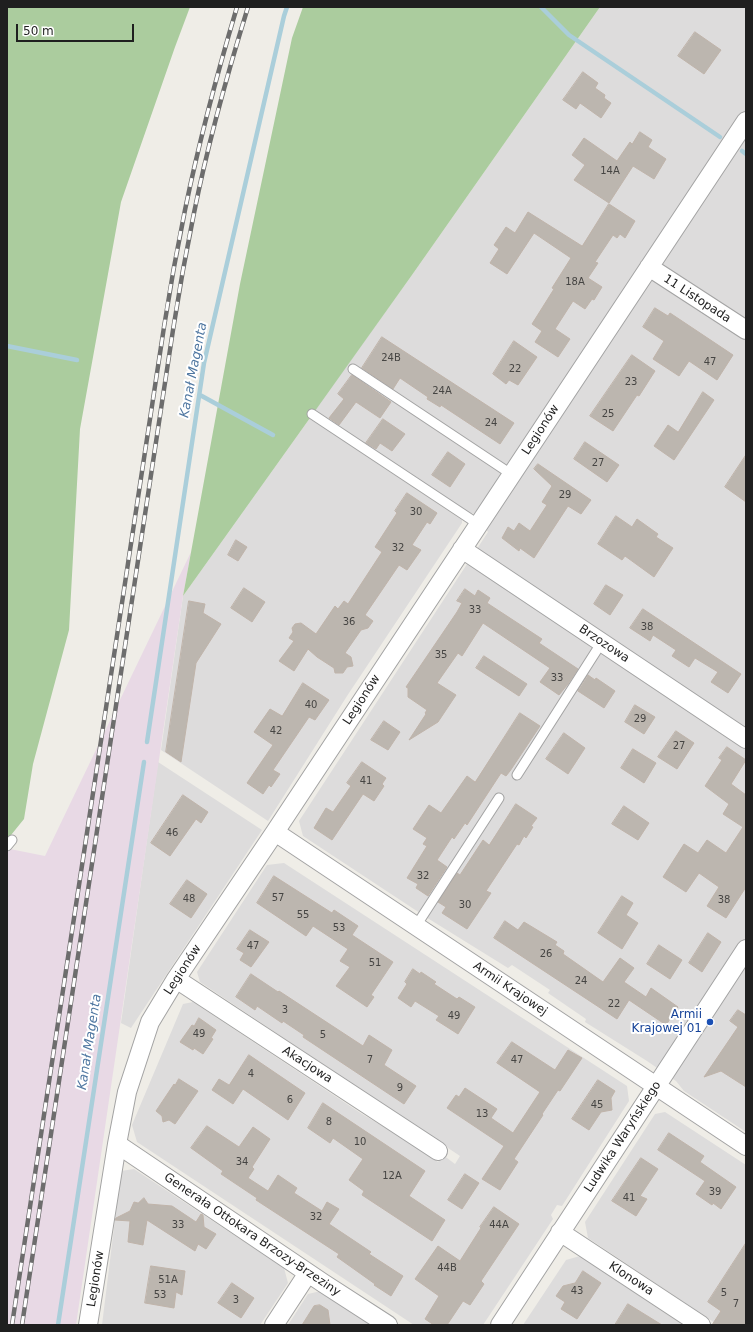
<!DOCTYPE html>
<html>
<head>
<meta charset="utf-8">
<style>
	body { margin:0 }
	#map { position:relative; width:753px; height:1332px; overflow:hidden; background:#efede7; font-family:"DejaVu Sans",sans-serif }
	canvas { display:block }
	.frame { position:absolute; inset:0; border:8px solid #1f1f1f; pointer-events:none }
	.scale { position:absolute; left:16px; top:24px; width:118px; height:18px; box-sizing:border-box; border:2px solid #1f1f1f; border-top:0; padding-left:5px; font-size:12px; line-height:14px; white-space:nowrap; color:#1f1f1f; -webkit-text-stroke:3px #fff; paint-order:stroke }
</style>
</head>
<body>
<div id="map">
<canvas width="753" height="1332"></canvas>
<div class="frame"></div>
<div class="scale">50 m</div>
</div>
<script>
const ctx = document.querySelector('canvas').getContext('2d');
ctx.lineJoin = 'round';
function paint(path, color) { ctx.fillStyle = color; ctx.fill(path, 'evenodd'); }
function stroke(path, color, width, dash) { ctx.strokeStyle = color; ctx.lineWidth = width; ctx.lineCap = dash ? 'butt' : 'round'; ctx.setLineDash(dash || []); ctx.stroke(path); }
function label(font, color, halo, rows, align = 'center') {
  ctx.font = font + ' "DejaVu Sans",sans-serif'; ctx.lineWidth = 4; ctx.setLineDash([]); ctx.textBaseline = 'middle'; ctx.strokeStyle = halo; ctx.fillStyle = color; for (const [text, x, y, turn = 0] of rows) {
    ctx.save(); ctx.translate(x, y); ctx.rotate((+turn || 0) * Math.PI / 180); ctx.textAlign = isNaN(turn) ? turn : align; if (halo) ctx.strokeText(text, 0, 0); ctx.fillText(text, 0, 0); ctx.restore();
  }
}
const residential = new Path2D(`
	M600,7H746V1132L684,1091L676,1081L647,1061L585,1022L586,1019L548,993L550,990L512,965L508,968L429,919L303,836L299,821L488,532L475,514L465,512L314,411L412,275Z
	M310,418L462,520V523L347,696L268,821L161,750L183,596Z
	M158,762L262,830L131,1028L121,1023Z
	M284,863L627,1086L629,1101L562,1206L557,1205L551,1215L553,1219L483,1325H414L137,1142L132,1125L183,1004L193,1002L362,1114L420,1148L438,1162L443,1155L455,1164L460,1156L200,982L197,972L267,865Z
	M665,1112L746,1165V1325H718L588,1238L585,1222L655,1114Z
	M134,1169L284,1268L288,1283L260,1325H102L121,1171Z
	M580,1256L683,1325H523L566,1260Z
	M321,1291L372,1325H288L308,1294Z`);
const industrial = new Path2D(`
	M191,552L183,596L76,1325H7V853L10,849L45,856Z`);
const forest = new Path2D(`
	M7,7H190L175,47L121,202L80,429L69,630L33,764L24,819L7,840Z
	M303,7H600L412,275L183,596L240,284L292,38Z`);
const stream = new Path2D(`
	M541,7L569,35L720,137
	M742,151L746,154
	M7,346L77,360
	M200,395L273,435
	M147,742L204,363L284,16L287,7
	M58,1325L144,762`);
const building = new Path2D(`
	M695,32L721,50L704,74L678,56Z
	M583,72L598,83L595,88L605,95L604,98L611,103L601,118L580,103L576,109L563,100Z
	M640,132L652,140L648,147L666,159L654,179L633,166L609,203L574,180L585,165L572,155L584,138L617,161L630,142L632,144Z
	M609,204L635,221L625,238L620,234L617,238L613,235L595,262L598,263L588,278L602,287L594,300L592,299L585,309L573,301L555,329L570,339L558,357L535,342L542,331L532,324L554,289L552,288L571,258L534,233L507,274L490,263L499,249L494,245L506,227L515,233L528,212L582,246Z
	M655,308L668,316L670,313L733,355L717,380L689,361L679,376L653,359L664,341L643,327Z
	M382,337L514,423L500,444L441,405L440,407L427,399L428,397L400,378L393,389L362,368Z
	M514,341L537,357L518,385L509,380L506,384L493,374Z
	M632,355L655,371L639,396L637,395L613,431L590,416Z
	M352,375L391,402L380,418L356,402L339,425L329,418L344,399L338,394Z
	M703,392L714,400L674,460L654,446L668,425L678,432Z
	M383,419L405,434L392,451L380,443L376,449L366,443Z
	M585,442L619,465L607,482L574,459Z
	M448,452L465,464L450,487L432,475Z
	M746,455V502L725,487Z
	M538,464L591,500L581,514L568,506L534,558L520,548L519,551L502,538L508,527L514,531L519,523L530,531L547,505L542,502L552,486L534,469Z
	M407,493L437,513L430,524L427,522L412,545L421,550L407,570L399,565L365,615L373,621L368,628L361,630L345,653L351,657L353,666L347,667L343,673H335L334,668L317,657L308,649L294,671L279,661L294,641L289,638L293,632L292,628L295,624L301,623L316,634L335,606L338,609L344,601L348,604L382,552L375,547L397,513L395,511Z
	M616,516L632,527L637,519L658,534L656,537L673,548L654,577L625,556L622,560L598,544Z
	M236,540L247,547L238,561L228,555Z
	M606,585L623,595L610,615L594,604Z
	M244,588L265,602L252,622L231,608Z
	M465,589L475,596L478,590L490,598L487,603L542,639L539,643L578,669L568,684L559,695L540,682L550,668L483,623L462,656L458,653L437,683L456,695L438,722L409,740L426,714L425,713L427,710L408,697V688L406,687L457,612L462,603L457,601Z
	M189,601L205,604L203,613L221,624L196,663L181,762L166,752Z
	M643,609L741,674L728,693L711,682L718,672L695,658L689,667L672,656L676,650L653,635L650,641L630,628Z
	M484,656L527,684L519,696L476,668Z
	M588,675L595,680L596,678L615,691L604,708L578,691Z
	M303,683L329,700L315,720L309,717L273,770L280,774L271,787L269,785L263,794L247,783L273,745L254,732L270,709L282,716Z
	M635,705L655,717L644,734L625,722Z
	M520,713L540,726L510,771L506,776L501,773L467,825L465,823L454,839L452,837L437,860L447,867L428,896L416,888L418,884L407,878L427,846L423,844L427,838L413,829L429,805L441,813L467,776L475,782Z
	M384,721L400,732L388,750L371,740Z
	M676,731L694,743L677,769L658,757Z
	M564,733L585,748L568,774L546,759Z
	M727,747L746,760L731,784L746,795V887L726,918L707,906L719,887L699,873L686,892L663,877L684,844L698,853L707,840L726,853L743,827L723,814L729,804L705,786L722,760L719,758Z
	M633,749L656,763L644,783L621,768Z
	M362,762L386,778L382,784L384,786L374,801L363,794L332,840L314,828L326,808L333,812L351,786L347,783Z
	M183,795L208,812L201,823L196,819L170,856L151,843Z
	M516,804L537,818L531,826L533,827L526,838L524,836L519,845L517,844L486,891L491,893L467,929L442,913L446,907L438,902L457,873L460,875L483,840L489,845Z
	M624,806L649,823L638,840L612,824Z
	M274,876L332,913L334,910L358,926L352,935L393,962L371,995L374,997L367,1007L336,986L350,967L340,961L348,949L313,926L306,936L257,903Z
	M187,880L207,894L191,918L170,904Z
	M622,896L633,903L626,915L638,923L622,949L598,933Z
	M505,921L518,930L524,922L557,942L555,945L564,951L563,954L603,982L620,958L634,968L624,982L646,997L651,988L678,1007L666,1025L629,1000L617,1019L494,938Z
	M250,930L269,942L251,967L240,960L244,953L237,949Z
	M708,933L721,942L702,972L689,963Z
	M659,945L682,960L670,979L647,964Z
	M413,969L420,974L421,972L436,982L434,984L457,999L459,997L475,1007L458,1034L436,1020L439,1016L415,1001L411,1007L398,998L407,984L405,982Z
	M251,974L278,992L279,991L363,1046L369,1035L392,1050L384,1065L416,1086L404,1104L303,1037L304,1035L283,1021L282,1023L257,1006L255,1010L236,997Z
	M738,1010L746,1015V1087L721,1071L704,1077L738,1027L730,1021Z
	M199,1018L216,1030L211,1038L213,1039L203,1054L194,1048L193,1050L180,1042L192,1025L194,1026Z
	M512,1042L555,1070L568,1050L582,1058L560,1091L558,1090L542,1114L543,1115L514,1159L518,1162L500,1190L482,1179L504,1146L447,1108L456,1095L459,1097L465,1088L497,1109L491,1118L513,1133L540,1092L497,1063Z
	M249,1055L305,1093L288,1120L243,1089L233,1104L212,1090L219,1079L229,1085Z
	M179,1079L198,1091L175,1124L169,1120L163,1122L162,1116L156,1111L174,1084L175,1085Z
	M598,1080L615,1091L611,1098L612,1110L601,1112L589,1130L572,1119Z
	M323,1103L425,1171L409,1196L445,1220L432,1241L362,1195L364,1191L349,1180L363,1159L333,1138L330,1143L308,1128Z
	M207,1126L239,1147L253,1127L270,1139L252,1167L254,1169L248,1178L268,1191L278,1175L297,1188L294,1193L322,1211L327,1202L339,1209L329,1224L371,1252L369,1254L403,1276L391,1296L374,1285L375,1284L337,1257L339,1254L256,1200L257,1198L221,1174L223,1171L191,1148Z
	M669,1133L704,1156L700,1162L736,1187L721,1209L713,1203L712,1205L696,1194L705,1181L658,1150Z
	M641,1158L658,1169L640,1196L647,1199L636,1216L612,1201Z
	M465,1174L479,1183L462,1209L448,1200Z
	M144,1198L148,1204L172,1206L196,1222L201,1214L203,1215L204,1227L216,1234L206,1249L198,1244L195,1251L147,1220L143,1245L128,1242L130,1221L115,1220L116,1218L130,1211L134,1202L138,1203Z
	M494,1207L519,1224L481,1281L484,1284L470,1305L463,1301L447,1325H434L425,1319L439,1296L415,1279L438,1246L460,1261L481,1228L480,1227Z
	M746,1243V1325H712L721,1311L708,1302Z
	M151,1266L185,1271L182,1295L176,1292L174,1308L145,1303Z
	M583,1271L601,1283L577,1319L561,1309L565,1302L556,1296L563,1286L575,1283Z
	M232,1283L254,1298L241,1318L218,1303Z
	M628,1304L662,1325H615Z
	M320,1305L328,1310L330,1325H302L314,1306Z`);
const service = new Path2D(`
	M353,369L511,474
	M312,414L478,524
	M517,775L602,642
	M7,846L12,840
	M416,926L499,798`);
const minor = new Path2D(`
	M649,267L746,330
	M462,549L746,739
	M275,832L746,1146
	M176,979L438,1151
	M117,1144L323,1283L388,1325
	M560,1232L701,1325
	M88,1325L117,1144L127,1092L150,1022L176,979L275,832L746,121
	M274,1325L308,1273
	M500,1325L746,949`);
const rail = new Path2D(`
	M12,1325L164,327C170,288 177,249 185,210C199,142 217,74 237,7
	M22,1325L173,330C179,291 186,252 194,213C208,143 227,75 248,7`);
const markers = [
	[710,1022,4,"#1a4fb4"]
];
const numberNames = [
	["14A",610,171],
	["18A",575,282],
	["24B",391,358],
	["47",710,362],
	["22",515,369],
	["23",631,382],
	["24A",442,391],
	["25",608,414],
	["24",491,423],
	["27",598,463],
	["29",565,495],
	["30",416,512],
	["32",398,548],
	["33",475,610],
	["36",349,622],
	["38",647,627],
	["35",441,655],
	["33",557,678],
	["40",311,705],
	["29",640,719],
	["42",276,731],
	["27",679,746],
	["41",366,781],
	["46",172,833],
	["32",423,876],
	["57",278,898],
	["48",189,899],
	["38",724,900],
	["30",465,905],
	["55",303,915],
	["53",339,928],
	["47",253,946],
	["26",546,954],
	["51",375,963],
	["24",581,981],
	["22",614,1004],
	["3",285,1010],
	["49",454,1016],
	["49",199,1034],
	["5",323,1035],
	["7",370,1060],
	["47",517,1060],
	["4",251,1074],
	["9",400,1088],
	["6",290,1100],
	["45",597,1105],
	["13",482,1114],
	["8",329,1122],
	["10",360,1142],
	["34",242,1162],
	["12A",392,1176],
	["39",715,1192],
	["41",629,1198],
	["32",316,1217],
	["33",178,1225],
	["44A",499,1225],
	["44B",447,1268],
	["51A",168,1280],
	["43",577,1291],
	["5",724,1293],
	["53",160,1295],
	["3",236,1300],
	["7",736,1304]
];
const streetNames = [
	["11 Listopada",697,299,33],
	["Legionów",541,430,-57],
	["Brzozowa",604,644,34],
	["Legionów",362,700,-57],
	["Legionów",183,970,-57],
	["Armii Krajowej",510,989,34],
	["Akacjowa",307,1065,33],
	["Ludwika Waryńskiego",623,1137,-57],
	["Generała Ottokara Brzozy-Brzeziny",252,1235,34],
	["Legionów",96,1279,-81],
	["Klonowa",631,1279,33]
];
const transitNames = [
	["Armii",702,1015],
	["Krajowej 01",702,1029]
];
const waterNames = [
	["Kanał Magenta",194,370,-79],
	["Kanał Magenta",90,1042,-81]
];
paint(residential, '#dddcdc');
paint(industrial, '#e8d9e5');
paint(forest, '#abcc9e');
stroke(stream, '#aaceda', 4.5);
paint(building, '#bcb6af');
stroke(building, '#c0b4aa', 1);
stroke(service, '#a3a3a3', 11);
stroke(minor, '#a3a3a3', 20);
stroke(service, '#fff', 9);
stroke(minor, '#fff', 18);
stroke(rail, '#6d6d6d', 4.5);
stroke(rail, '#fff', 3, [9]);
for (const [x, y, r, color] of markers) { const dot = new Path2D(); dot.arc(x, y, r, 0, 2 * Math.PI); ctx.fillStyle = color; ctx.fill(dot); stroke(dot, '#fff', 1.5); }
label('10px', '#464543', null, numberNames);
label('12px', '#1f1f1f', '#fff', streetNames);
label('12px', '#164399', '#fff', transitNames, 'right');
label('italic 13px', '#4f77a1', '#fff', waterNames);
</script>
</body>
</html>
